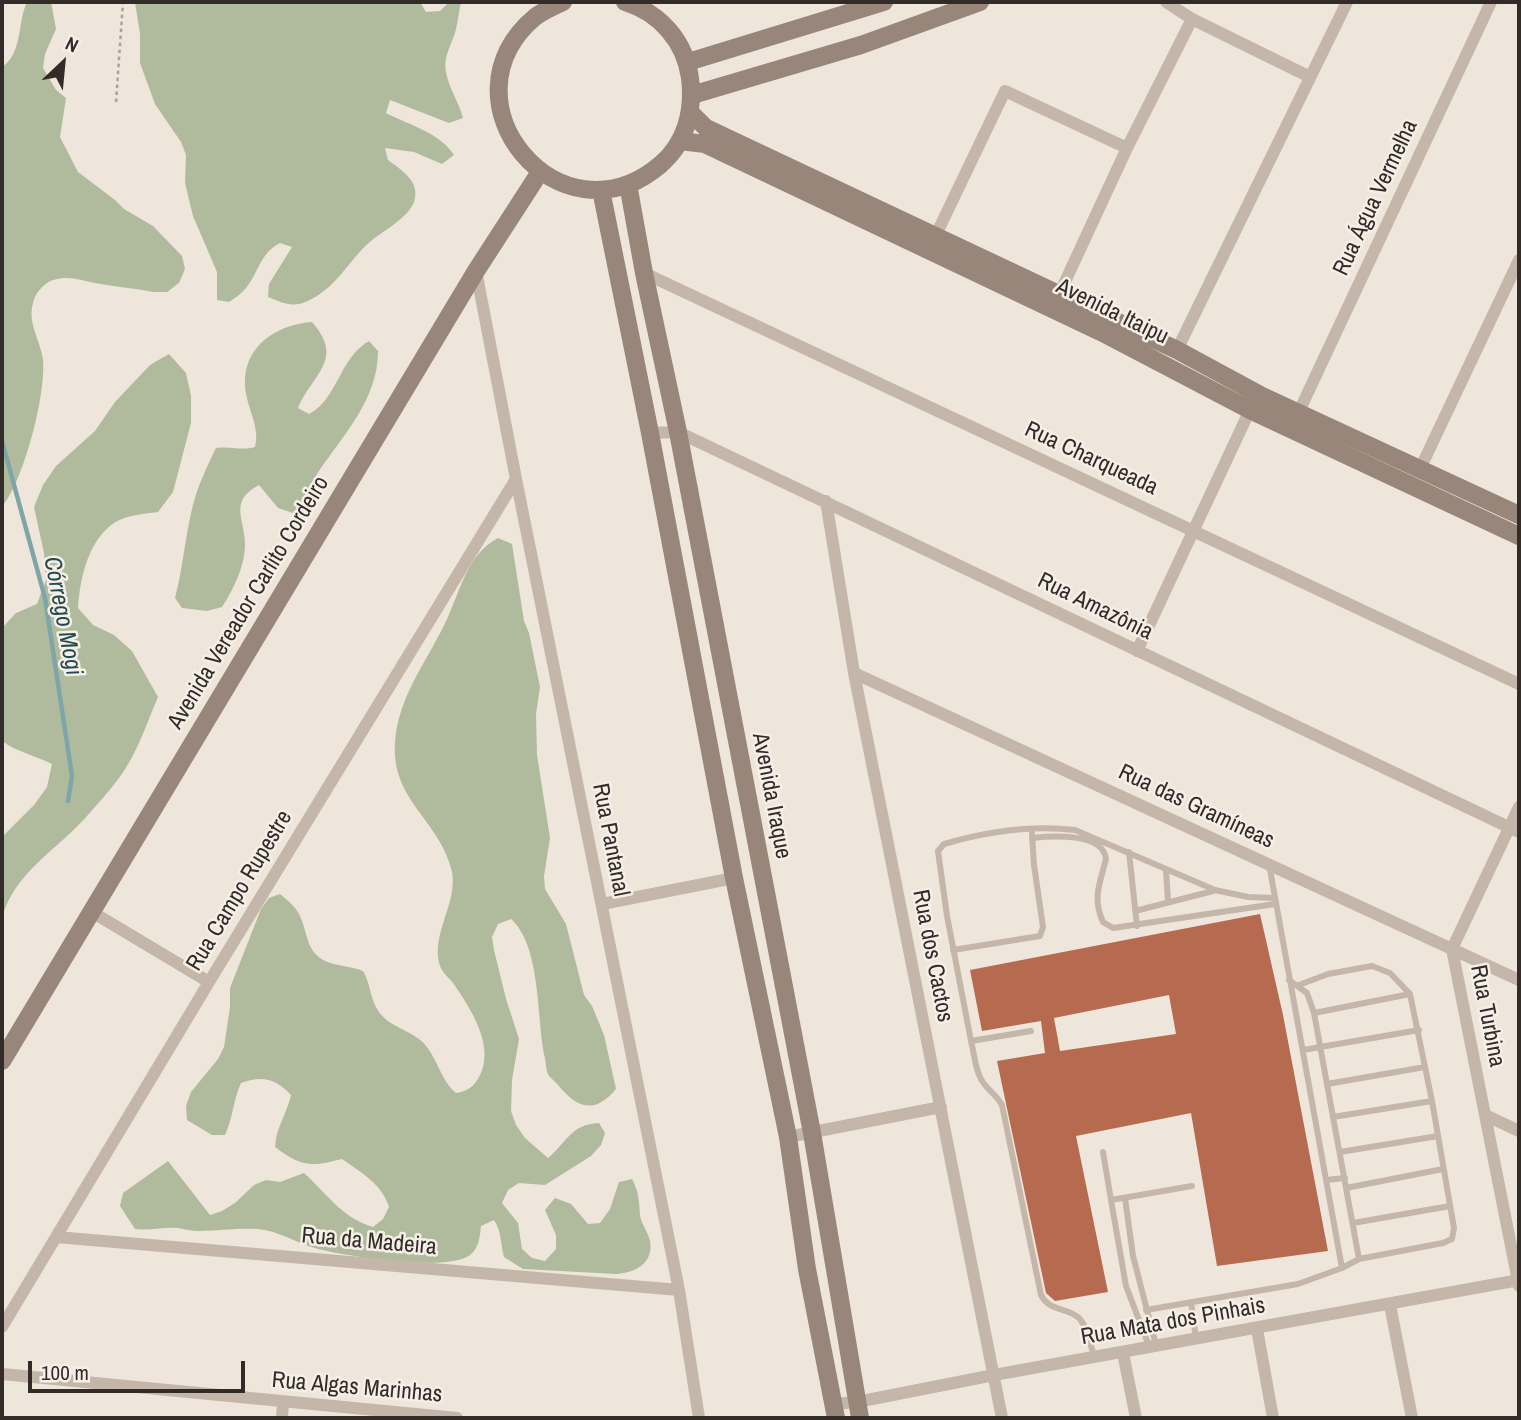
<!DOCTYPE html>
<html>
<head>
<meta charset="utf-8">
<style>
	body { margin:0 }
	#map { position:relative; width:1521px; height:1420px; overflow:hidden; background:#eee5db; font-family:"Archivo Narrow",sans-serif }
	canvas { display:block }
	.frame { position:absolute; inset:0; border:4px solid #322b28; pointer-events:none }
	.north { position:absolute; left:28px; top:28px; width:70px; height:70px; -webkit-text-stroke:5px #f6efe7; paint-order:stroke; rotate:26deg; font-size:19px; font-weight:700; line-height:28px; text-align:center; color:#322b28 }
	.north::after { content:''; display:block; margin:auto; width:24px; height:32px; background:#322b28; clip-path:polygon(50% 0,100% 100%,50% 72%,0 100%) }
	.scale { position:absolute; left:28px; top:1361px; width:217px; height:32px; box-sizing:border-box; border:4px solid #322b28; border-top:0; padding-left:9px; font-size:21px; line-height:24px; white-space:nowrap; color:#322b28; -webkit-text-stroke:5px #f6efe7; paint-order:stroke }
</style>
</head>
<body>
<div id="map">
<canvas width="1521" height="1420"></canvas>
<div class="frame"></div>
<div class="north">N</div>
<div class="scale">100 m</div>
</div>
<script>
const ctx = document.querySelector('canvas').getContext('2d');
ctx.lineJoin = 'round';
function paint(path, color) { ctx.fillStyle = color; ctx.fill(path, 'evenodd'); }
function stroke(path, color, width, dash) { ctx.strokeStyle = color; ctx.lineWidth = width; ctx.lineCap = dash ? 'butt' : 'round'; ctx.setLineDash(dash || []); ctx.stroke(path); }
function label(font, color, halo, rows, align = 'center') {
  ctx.font = font + ' "Archivo Narrow",sans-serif'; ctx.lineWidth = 5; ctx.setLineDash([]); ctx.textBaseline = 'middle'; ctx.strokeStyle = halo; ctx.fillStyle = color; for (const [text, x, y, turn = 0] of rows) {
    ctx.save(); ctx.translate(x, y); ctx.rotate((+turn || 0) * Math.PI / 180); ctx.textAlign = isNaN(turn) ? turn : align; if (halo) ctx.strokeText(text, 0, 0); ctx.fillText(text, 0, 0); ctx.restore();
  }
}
const green = new Path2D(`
	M27,2H51L56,29L45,54L43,68L56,90L66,98L60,137L78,172L115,200L124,209L153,226L182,256L185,269L179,283L167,292H154C134,288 115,287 95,283C81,280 68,275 53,280C44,283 35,293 33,303C27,324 41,341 43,360C46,395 24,480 2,507V67C23,53 17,23 27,2Z
	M135,2H420L426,12L440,11L449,2H461C459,11 458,20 456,29C452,45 443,56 446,72C449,89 459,102 463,118L449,123L390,100L386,113C409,125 439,132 454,155L442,164L414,152L385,148L388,160C401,170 421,181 414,202C408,218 383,231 371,241C355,254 346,271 331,285C322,293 311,301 299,304C288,306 278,301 268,297L269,284L292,247L280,243C260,253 259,272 246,288C241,294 235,298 229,302L217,300V272L193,216L185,183L186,155L181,142L155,104L140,63V34Z
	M312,322C345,360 313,373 298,408L309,414C338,399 339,358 369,341L378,351C378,399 344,434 319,471C310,485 304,500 293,513L278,508L259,485C227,502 246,520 245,547C244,568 233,590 222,607L207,611L182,608L175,598C183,568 185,536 193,505C198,485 207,467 216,448C230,446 242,451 255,447C260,428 249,412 246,393C239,350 273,325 312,322Z
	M169,354L186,373L191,396V423L173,492L158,512C142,514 123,515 110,526C87,545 80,580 78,608L93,625L114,635L132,651L158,697C148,720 140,745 127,766C116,784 101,800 87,816C57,850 16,871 2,917V837L34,805L47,787L52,764C39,757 9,749 2,740V628L16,613L37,604L46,580L44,553L34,507L43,485L56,466L95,431L115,402L150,365Z
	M498,538L512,544L524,621L529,633L540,687L536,714L537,755L550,838L544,876L545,889L566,924L584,995L592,1006L604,1035L616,1089C595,1114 578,1109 559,1086C556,1082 550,1078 548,1074C546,1070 546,1063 545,1058C536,1019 542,947 511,919L498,924L492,937L494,950L506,999L519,1039L512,1080L511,1111L516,1125L525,1138L548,1158C567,1142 571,1124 599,1123L605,1133L601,1145L591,1156L545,1185L519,1183L508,1190L502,1203L518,1223L522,1249L532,1258L545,1261L556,1249V1235L545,1210L555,1198L571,1204L588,1224L600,1223L610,1209L619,1182L632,1179C639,1192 639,1201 640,1216C642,1225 648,1232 650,1241C654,1264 634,1273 616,1274L523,1269L504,1257C500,1243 502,1232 494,1220L481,1226C480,1236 479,1248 470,1255C448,1272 352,1257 323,1250C301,1246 281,1231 257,1229C239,1228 217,1231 199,1231C191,1231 185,1229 178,1228C163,1227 150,1231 135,1229L120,1206L123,1193L168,1161L210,1215L222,1211L235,1203L254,1185L266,1180L280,1182L304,1173C328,1195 341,1217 373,1227L383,1219L389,1207C382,1184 362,1173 342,1159C311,1167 301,1167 275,1147C276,1127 287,1114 291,1095C276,1079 263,1075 241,1083C233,1100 233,1118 225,1135H212L187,1120L186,1106L191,1092L218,1059L224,1047L230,1007V988L261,909L269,898L280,894C287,900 295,906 299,914C308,931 305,951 325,961C337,966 350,966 363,971C371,984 370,1000 379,1012C389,1026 406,1029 419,1039C437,1053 439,1079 456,1093C468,1091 474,1087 480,1075C495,1046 470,1007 453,983C449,978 442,972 440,966C430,935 458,903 452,872C441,821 391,801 395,743C398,695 429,659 448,617C461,588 468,554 498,538Z`);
const stream = new Path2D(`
	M2,441L45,598L72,776L68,801`);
const building = new Path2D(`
	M1260,914L1283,1015L1328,1251L1217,1266L1191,1113L1076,1136L1108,1292L1055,1301L1046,1293L997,1061L1045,1053L1041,1021L982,1031L970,970ZM1169,995L1176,1034L1060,1051L1054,1018Z`);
const path = new Path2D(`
	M116,102L123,2`);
const lane = new Path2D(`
	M1032,838C1051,836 1103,832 1106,859C1100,883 1092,898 1103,922L1113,928L1275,904
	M1129,852L1137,926
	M1269,864L1342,1268
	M1166,870L1168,902
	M1135,911L1213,891
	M953,950L1040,936L1043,927L1034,865L1032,834
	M1289,980L1307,993L1314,1013L1359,1259
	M1314,1013L1410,994
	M1031,1031L971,1041L947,916L938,851L944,844C985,832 1032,825 1075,830L1215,890L1248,897L1274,898
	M971,1041C974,1052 975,1069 981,1079C986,1089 996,1094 1002,1105L1041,1295C1050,1312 1067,1307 1079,1318C1088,1328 1090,1344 1094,1356
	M1303,1050L1419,1030
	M1327,1084L1425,1067
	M1333,1117L1432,1101
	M1103,1152L1111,1200L1192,1186
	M1340,1152L1438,1136
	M1326,1180L1345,1178
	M1346,1188L1443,1169
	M1125,1198L1133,1256L1156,1345
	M1111,1200L1126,1286L1149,1346
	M1353,1223L1450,1206
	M1191,1302L1196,1339
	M1146,1310L1298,1284L1342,1268L1359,1259L1443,1243L1452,1239L1454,1228L1432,1101L1410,994L1390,973L1372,966L1328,974L1299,985`);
const street = new Path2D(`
	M1166,2L1192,19L1310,77
	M933,241L1005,91L1127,148
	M476,271L516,479L679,1290L699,1418
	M644,273L1519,684
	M1057,299L1127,148L1192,19
	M1177,350L1347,2
	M1295,420L1491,2
	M650,433L678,432L1519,832
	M1420,469L1519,260
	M826,501L854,673L1002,1418
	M1137,651L1250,410L1255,404
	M854,673L1519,980
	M602,904L734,878
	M92,912L209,982
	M1485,1115L1519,1131
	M788,1137L941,1107
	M56,1237L679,1290
	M1519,1286L1452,949L1519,807
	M1390,1305L1412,1418
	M2,1327L209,982L516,479
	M1257,1329L1273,1418
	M1123,1353L1136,1418
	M2,1374L457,1418
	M833,1404L857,1402L994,1375L1519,1280
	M282,1418L283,1402`);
const secondary = new Path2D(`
	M563,2C554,6 543,11 535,17C436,101 560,249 660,165C686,143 694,111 690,78C685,41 660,13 625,2
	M688,62L884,2
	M692,95L861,45L980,2
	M691,113L706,128L1177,350L1262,396L1519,515
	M680,141L705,144L1103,333L1250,410L1519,536
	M628,184L644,273L678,432L812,1133L860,1418
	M601,190L650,433L734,878L788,1137L807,1269L836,1418
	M2,1061L476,271L540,172`);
const streetNames = [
	["Rua Água Vermelha",1376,198,-65],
	["Avenida Itaipu",1112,312,26],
	["Rua Charqueada",1091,459,25],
	["Avenida Vereador Carlito Cordeiro",249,603,-59],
	["Rua Amazônia",1095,607,26],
	["Avenida Iraque",771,796,79],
	["Rua das Gramíneas",1196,807,25],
	["Rua Pantanal",610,840,79],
	["Rua Campo Rupestre",240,891,-59],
	["Rua dos Cactos",932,956,79],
	["Rua Turbina",1487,1016,79],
	["Rua da Madeira",369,1242,5],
	["Rua Mata dos Pinhais",1173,1322,-10],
	["Rua Algas Marinhas",357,1388,5]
];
const waterNames = [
	["Córrego Mogi",62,616,79]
];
paint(green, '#b0bb9d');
stroke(stream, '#7ea5a7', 4.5);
paint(building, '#b66b51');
stroke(path, '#b0a093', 2.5, [3.5, 3.5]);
stroke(lane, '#c4b6a9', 6);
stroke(street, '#c4b6a9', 12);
stroke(secondary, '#98867a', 18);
label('23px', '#322b28', '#f6efe7', streetNames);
label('italic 24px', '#234b4e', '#f6efe7', waterNames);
</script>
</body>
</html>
